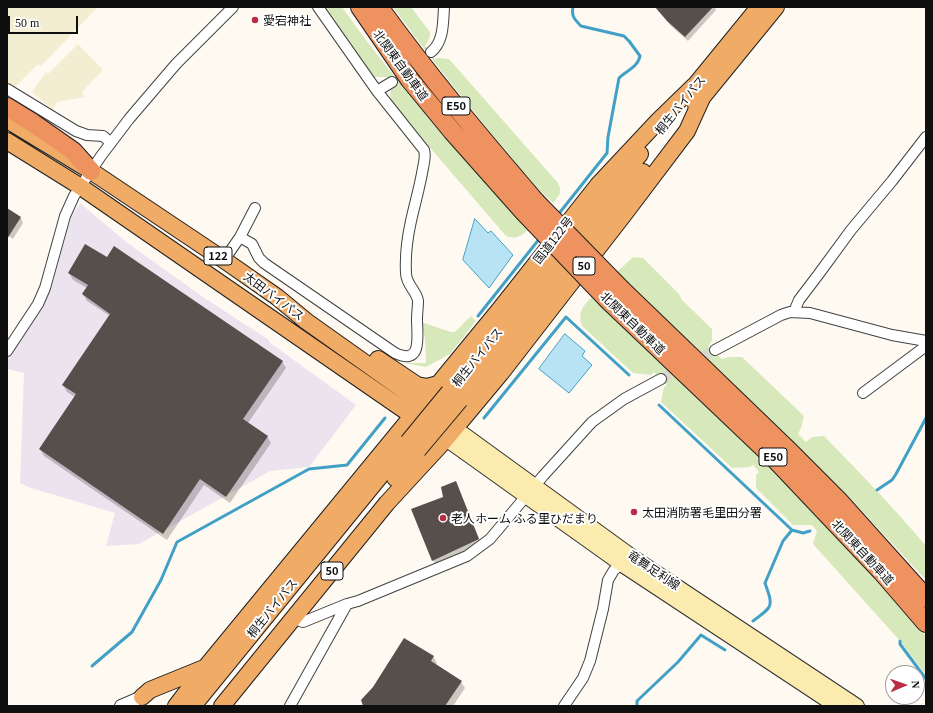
<!DOCTYPE html>
<html>
<head>
<meta charset="utf-8">
<style>
	body { margin:0 }
	#map { position:relative; width:933px; height:713px; overflow:hidden; background:#fefaf1; font-family:Georgia,serif }
	canvas { display:block }
	.frame { position:absolute; inset:0; border:8px solid #0f0f0f; pointer-events:none }
	.north { position:absolute; left:885px; top:665px; width:40px; height:40px; box-sizing:border-box; background:#fff; border:1px solid #9f9f9f; border-radius:50%; rotate:88deg; font-size:11px; font-weight:700; line-height:16px; text-align:center; color:#0f0f0f }
	.north::after { content:''; display:block; margin:auto; width:14px; height:18px; background:#b92c41; clip-path:polygon(50% 0,100% 100%,50% 72%,0 100%) }
	.scale { position:absolute; left:8px; top:16px; width:70px; height:18px; box-sizing:border-box; border:2px solid #0f0f0f; border-top:0; padding-left:5px; font-size:12px; line-height:14px; white-space:nowrap; color:#0f0f0f; -webkit-text-stroke:3px #fff; paint-order:stroke }
</style>
</head>
<body>
<div id="map">
<canvas width="933" height="713"></canvas>
<div class="frame"></div>
<div class="north">N</div>
<div class="scale">50 m</div>
</div>
<script>
const ctx = document.querySelector('canvas').getContext('2d');
ctx.lineJoin = 'round';
function paint(path, color) { ctx.fillStyle = color; ctx.fill(path, 'evenodd'); }
function stroke(path, color, width, dash) { ctx.strokeStyle = color; ctx.lineWidth = width; ctx.lineCap = dash ? 'butt' : 'round'; ctx.setLineDash(dash || []); ctx.stroke(path); }
function label(font, color, halo, rows, align = 'center') {
  ctx.font = font + ' Georgia,"Noto Sans JP",serif'; ctx.lineWidth = 4; ctx.setLineDash([]); ctx.textBaseline = 'middle'; ctx.strokeStyle = halo; ctx.fillStyle = color; for (const [text, x, y, turn = 0] of rows) {
    ctx.save(); ctx.translate(x, y); ctx.rotate((+turn || 0) * Math.PI / 180); ctx.textAlign = isNaN(turn) ? turn : align; if (halo) ctx.strokeText(text, 0, 0); ctx.fillText(text, 0, 0); ctx.restore();
  }
}
const industrial = new Path2D(`
	M80,203L125,241L200,295L269,340V342L356,405L309,467L270,471L139,544L106,546L115,513L31,488L20,483L24,373L7,369V355L43,306L51,289L71,217Z`);
const farmland = new Path2D(`
	M7,7H98L41,66L38,64L14,88L7,84Z
	M78,44L103,70L82,92L85,97L57,102L53,110L32,92L46,72L48,74Z`);
const green = new Path2D(`
	M325,7H342C395,83 459,151 519,221L522,218L530,228C523,235 516,240 506,236L390,101L391,88L395,85L389,77H373Z
	M393,7H411L430,32V37L425,46L435,59L438,58L449,59L558,183C563,192 559,196 553,203C530,182 510,156 490,132C457,91 424,50 393,7Z
	M633,257L643,258L679,294L682,300L712,329V341L708,346L722,359L729,357H742L804,416L801,428L798,434L806,442L812,437L824,436C859,472 894,508 926,546V580L847,495L626,280L624,281L617,272Z
	M594,295L794,491L896,600L926,636V675L901,642L813,544L817,531L812,525H793L756,488V475L759,472L753,465L750,467L732,468L661,402L664,387L667,385L654,372L651,375L633,373L582,326C577,311 584,305 594,295Z
	M471,316L476,321L450,354L426,367L404,363H426L425,338L421,322L451,332H455Z`);
const water = new Path2D(`
	M475,219L488,233L491,231L513,255L489,288L463,260Z
	M565,334L585,351L582,356L592,365L569,393L539,369Z`);
const shadow = new Path2D(`
	M656,7H715L716,10L688,41L671,26Z
	M7,209L21,218L23,223L13,239L7,235Z
	M69,273L282,361L286,368L248,423L267,436L271,443L230,503L204,485L167,540L44,456L40,449L75,397L67,392L63,385L110,316L87,301L83,294L87,288L73,280Z
	M456,483L482,546L437,567L433,560L444,498Z
	M433,656L437,663L436,665L461,682L465,688L453,706H364Z`);
const stream = new Path2D(`
	M557,216L607,153L608,137L619,78C626,71 638,67 640,56L629,41L624,36L581,26C575,20 571,16 573,7
	M478,316L540,238
	M659,405L792,530L803,533L810,531
	M484,418L566,317L629,375
	M877,490L892,480L896,474L926,418
	M753,621C774,606 773,606 765,583L783,541L792,530
	M900,641V644L926,679
	M92,666L132,632L161,580L177,542L309,469L347,465L385,418
	M637,706V701L678,662L701,635L725,650`);
const building = new Path2D(`
	M655,7H713L685,37L667,21Z
	M7,208L21,217L7,239Z
	M85,244L107,257L114,246L283,361L243,419L268,436L226,497L200,479L163,534L39,449L76,394L62,385L110,314L82,294L88,285L68,273Z
	M456,481L479,539L432,561L411,509L443,497L441,487Z
	M404,638L434,656L431,661L462,681L445,706H363L361,700L373,687Z`);
const minorTunnel = new Path2D(`
	M661,379L715,350`);
const minor = new Path2D(`
	M431,52C444,42 443,22 444,7
	M7,89L76,131L87,135L103,136L111,143
	M377,91L392,82
	M240,237L252,244L259,258L264,263L395,353C423,366 417,336 417,319C417,313 418,307 418,301C417,291 406,285 406,273C405,255 407,239 411,221C415,203 420,186 423,168C424,162 426,156 424,150L377,91L318,7
	M224,260L240,237L255,208
	M796,312V307L799,300L818,275L851,230L892,181L926,137
	M715,350L781,315L790,312L810,313L892,335L926,341
	M7,351L38,304L45,288L65,216L74,196L101,156L129,119L176,64L233,7
	M863,393L926,346
	M293,618L303,622L347,604L358,601L467,556L490,539L543,476L592,422L624,399L661,379
	M290,706L347,604
	M564,706L583,678L590,661L603,609L608,580L614,570L625,562`);
const tertiary = new Path2D(`
	M121,706L142,697`);
const secondary = new Path2D(`
	M455,428L634,558L857,706
	M446,439L621,564L836,706`);
const trunk = new Path2D(`
	M688,94L759,7
	M696,105L776,7
	M7,120L91,171L224,260L277,297L306,321L430,409
	M7,141L81,187L420,421
	M378,359L417,385L427,387L438,384
	M449,392L640,154
	M460,400L643,172
	M395,478L418,450
	M142,697L150,690L204,668
	M176,706L205,668L500,309L598,185L658,121L694,86
	M193,706L408,442
	M222,706L387,503L446,439L501,373L625,213L687,131L702,98`);
const motorway = new Path2D(`
	M360,7L410,80L452,131L523,211
	M379,7C428,75 481,138 536,202
	M7,107L33,123L73,151L91,171
	M622,290L789,451L838,500L926,598
	M610,302L775,459L882,572L926,623`);
const trunkBridge = new Path2D(`
	M408,442L449,392
	M418,450L460,400`);
const motorwayBridge = new Path2D(`
	M536,202L622,290
	M523,211L610,302`);
const markers = [
	[255,20,4,"#b92c41"],
	[634,512,4,"#b92c41"],
	[443,518,4,"#b92c41"]
];
const shields = [
	[456,106,28],
	[218,256,28],
	[584,266,22],
	[773,457,28],
	[332,571,22]
];
const shieldNames = [
	["E50",456,106],
	["122",218,256],
	["50",584,266],
	["E50",773,457],
	["50",332,571]
];
const poiNames = [
	["愛宕神社",263,20],
	["太田消防署毛里田分署",642,512],
	["老人ホーム ふる里ひだまり",451,518]
];
const streetNames = [
	["北関東自動車道",401,65,54],
	["桐生バイパス",680,105,-51],
	["国道122号",553,240,-52],
	["太田バイパス",274,296,37],
	["北関東自動車道",633,323,44],
	["桐生バイパス",477,357,-51],
	["北関東自動車道",863,552,47],
	["竜舞足利線",654,570,34],
	["桐生バイパス",272,608,-51]
];
paint(industrial, '#ebe3ed');
paint(farmland, '#f3edd2');
paint(green, '#d7e8bb');
paint(water, '#b8e3f4');
stroke(water, '#42a0c7', 1);
paint(shadow, '#0003');
stroke(stream, '#42a0c7', 3);
paint(building, '#574f4b');
stroke(minorTunnel, '#dad7cf', 10, [10, 5]);
stroke(minor, '#424242', 12);
stroke(tertiary, '#424242', 14);
stroke(secondary, '#313131', 16);
stroke(trunk, '#202020', 18);
stroke(motorway, '#202020', 20);
stroke(minor, '#fff', 10);
stroke(tertiary, '#fff', 12);
stroke(secondary, '#fbebaf', 14);
stroke(trunk, '#f0ab66', 16);
stroke(motorway, '#ee925f', 18);
stroke(trunkBridge, '#202020', 18, []);
stroke(motorwayBridge, '#202020', 20, []);
stroke(trunkBridge, '#f0ab66', 16);
stroke(motorwayBridge, '#ee925f', 18);
for (const [x, y, r, color] of markers) { const dot = new Path2D(); dot.arc(x, y, r, 0, 2 * Math.PI); ctx.fillStyle = color; ctx.fill(dot); stroke(dot, '#fff', 1.5); }
for (const [x, y, w] of shields) { const box = new Path2D(); box.roundRect(x - w / 2, y - 9, w, 18, 3); ctx.fillStyle = '#fff'; ctx.fill(box); stroke(box, '#0f0f0f', 1); }
label('bold 11px', '#0f0f0f', null, shieldNames);
label('12px', '#0f0f0f', '#fff', poiNames, 'left');
label('12px', '#0f0f0f', '#fff', streetNames);
</script>
</body>
</html>
